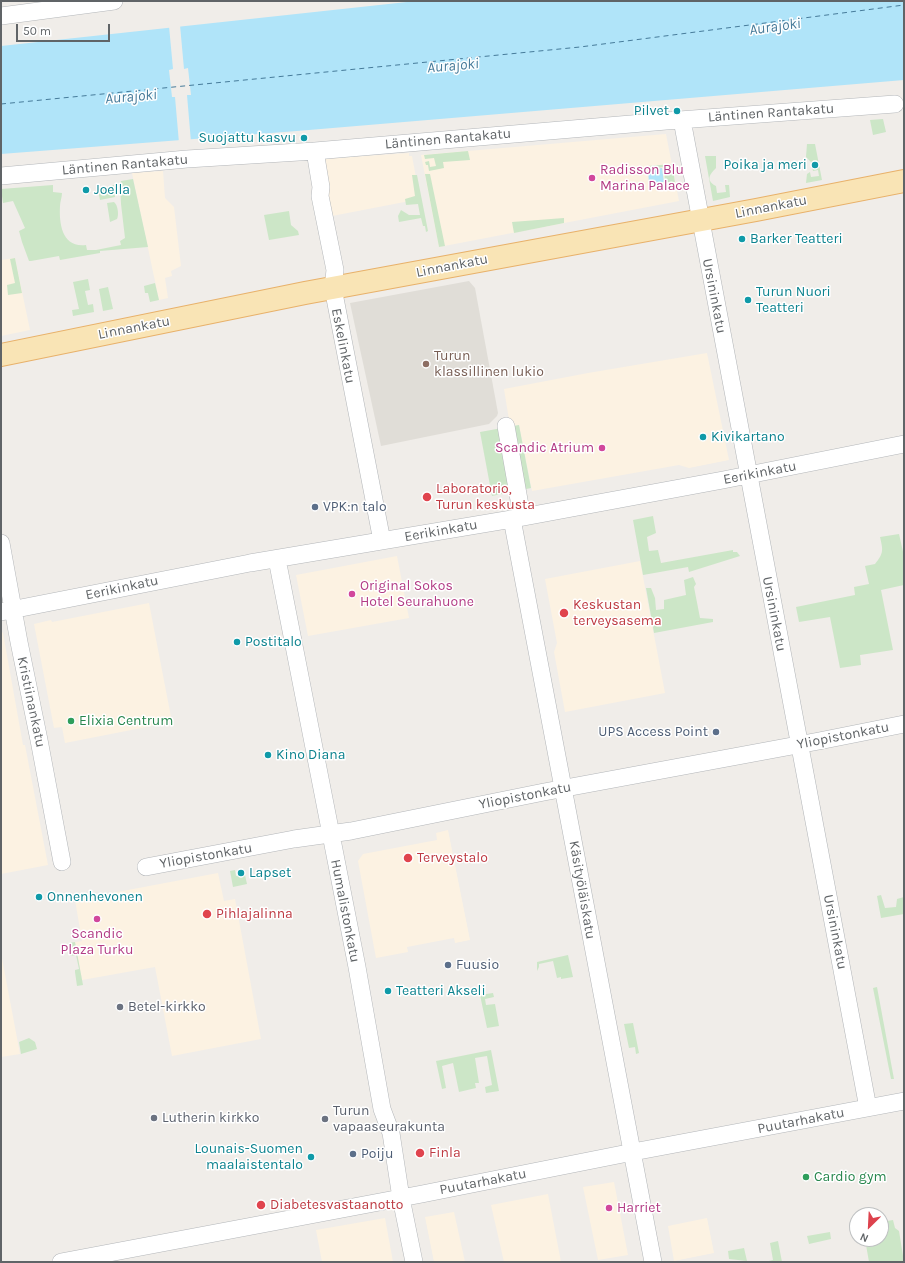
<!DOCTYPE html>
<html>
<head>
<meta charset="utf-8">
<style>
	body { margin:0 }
	#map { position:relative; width:905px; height:1263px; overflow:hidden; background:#f0ede9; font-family:Karla,sans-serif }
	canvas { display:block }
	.frame { position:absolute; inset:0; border:2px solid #606467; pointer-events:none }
	.north { position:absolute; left:849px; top:1207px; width:40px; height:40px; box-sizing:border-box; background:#fff; border:1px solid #bfc1c2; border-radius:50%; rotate:204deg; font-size:11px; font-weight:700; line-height:16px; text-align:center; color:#606467 }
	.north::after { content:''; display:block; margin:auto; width:14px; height:18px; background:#dd424d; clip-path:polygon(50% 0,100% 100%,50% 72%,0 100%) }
	.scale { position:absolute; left:16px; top:24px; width:94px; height:18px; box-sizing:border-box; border:2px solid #606467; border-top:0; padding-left:5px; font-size:12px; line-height:14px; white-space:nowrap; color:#606467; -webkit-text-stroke:3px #fff; paint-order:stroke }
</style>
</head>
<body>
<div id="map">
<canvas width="905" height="1263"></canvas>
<div class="frame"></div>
<div class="north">N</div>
<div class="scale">50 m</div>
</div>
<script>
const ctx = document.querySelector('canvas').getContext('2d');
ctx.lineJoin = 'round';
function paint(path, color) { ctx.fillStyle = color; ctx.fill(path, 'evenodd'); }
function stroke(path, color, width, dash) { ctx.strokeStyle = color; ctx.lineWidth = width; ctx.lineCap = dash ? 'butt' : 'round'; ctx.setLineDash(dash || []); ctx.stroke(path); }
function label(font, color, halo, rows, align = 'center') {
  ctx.font = font + ' Karla,sans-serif'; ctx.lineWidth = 3; ctx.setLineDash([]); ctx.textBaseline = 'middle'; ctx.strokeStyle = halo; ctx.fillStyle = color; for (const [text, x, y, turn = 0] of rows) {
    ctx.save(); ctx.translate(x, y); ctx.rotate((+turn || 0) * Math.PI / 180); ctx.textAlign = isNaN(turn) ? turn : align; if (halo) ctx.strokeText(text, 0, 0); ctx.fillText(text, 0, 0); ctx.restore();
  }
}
const commercial = new Path2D(`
	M666,134L679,201L439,247L421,155Z
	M409,153V156H412L420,199L332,216L322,159Z
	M163,171L165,198L174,207L181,266L171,271L172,276L165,278L168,298L159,300L132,173Z
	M15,258L30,330L1,336V260Z
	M707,353L729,460L689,468L679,465L532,491L519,425L510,426L504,389L588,373Z
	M397,556L409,618L308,636L296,575Z
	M640,561L665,693L565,712L554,652L557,643L545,579Z
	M149,603L172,722L65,743L62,727L54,728L34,624L51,620L52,622Z
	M1,631L3,633L23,745H25L48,865L1,874Z
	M448,830L470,940L455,943L454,938L407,947L408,952L376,958L358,861L363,854L437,840L436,833Z
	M218,873L224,901L235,899L261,1039L172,1056L155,967L82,980L75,942L82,941L75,900Z
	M1,953L20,1054L1,1057Z
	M614,1182L628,1255L598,1260L583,1187Z
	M548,1194L561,1262H504L491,1205Z
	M454,1212L465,1262H434L425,1217Z
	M385,1218L393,1262H322L316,1230Z
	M707,1218L714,1253L674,1261L668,1226Z`);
const education = new Path2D(`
	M469,281L475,288L498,413L497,416L489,424L381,446L350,303Z`);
const green = new Path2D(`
	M883,119L886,132L873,135L870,120Z
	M807,144H815L822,180L806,183L807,174L810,172L811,177L819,176L818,170L813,171L811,162L806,157Z
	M468,151L470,160L443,162L444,168L429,171L428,165H426L425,162L429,161L430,167L436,166L434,158L425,159L424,155Z
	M705,156H716V168C710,174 705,180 716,186L717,193L726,192L725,185H729L730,197L713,201Z
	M672,164L675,182H665L664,167L648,169V166Z
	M425,174H430L445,246L439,247Z
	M412,175H417L428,231L426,232L425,226H423L421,218L399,222L398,216L401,210L409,215H420L418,204L406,205L405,199L415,196Z
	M133,179L148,247L100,251V253L60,260L59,256L31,261H29L22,242L19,231L25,228L13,201L3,203L1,189L53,185V192L62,193C62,197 60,202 60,206C59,224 62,248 86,245L87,250H96L121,245L120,241L125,238L121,204L120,184L121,181Z
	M114,185L115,197L100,200L98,190Z
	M114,202C118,205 119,215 117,219L110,222L107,203Z
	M289,211L291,225L298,231L299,235L269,240L264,215Z
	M564,218V223L514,233L512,222Z
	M15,258L22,293L8,295L7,285L15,283L10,259Z
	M88,279L90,290L85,291L88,305L93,304L94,312L73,316L72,310L79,309L73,282Z
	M155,283L159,300L150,302L148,293H145L144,286Z
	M108,287L113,309L103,311L99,289Z
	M519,425L531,488L492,496L480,432Z
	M653,516L656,533L647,537L649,551L658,550L661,563L733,550V552H737L740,556L689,572L688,567L643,575L633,520Z
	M899,534L904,556V585L881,590L893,650L860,655L861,665L840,668L830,617L799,622L796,607L855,595L854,587L869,584L865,566L875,564C884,553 883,550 880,537Z
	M693,577L696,584L694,587L700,618L713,619V622L654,633L646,588H651L655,598L656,610L664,609V600L686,595L684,580Z
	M235,870L236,876L245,875L247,884L233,887L230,871Z
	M881,895L885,908L896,907L897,899L904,897V914L881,918L877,896Z
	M75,942L83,985L77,986L75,972V970L79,969L76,955L70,956L68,943Z
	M568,955L573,977L561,979V977L557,978L553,961L539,964V967L537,971V962Z
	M877,987L894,1079H891L873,988Z
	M493,993L494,997L485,999L486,1005L495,1004L499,1026L487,1028L480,995Z
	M633,1023L639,1053L636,1054L635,1047L629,1048L624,1024Z
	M29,1038L35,1042L37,1049L21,1054L19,1042Z
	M491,1050L499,1091L486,1093L485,1087L492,1085L487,1056L475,1058L479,1083H475L476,1088L459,1092L453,1063L442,1066L446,1088L442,1089L436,1061Z
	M893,1220L895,1228L899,1231L904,1262H869L865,1239H881V1222Z
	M830,1232L831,1239L809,1244L807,1236Z
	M778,1241L782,1262H764L773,1260L770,1243Z
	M744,1248L747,1261L729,1259L728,1251Z`);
const water = new Path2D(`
	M416,1H904V80L297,131L1,154V46Z
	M662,168L664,182L649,183L648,170Z`);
const pier = new Path2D(`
	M180,25L184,69L188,68L191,95H187L191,142L179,143L175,97H172L169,70L173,69L169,26Z`);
const ferry = new Path2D(`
	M1,104L580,47L904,5`);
const minor = new Path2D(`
	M1,16L114,1
	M682,120L868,1108
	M315,151L321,187L320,196L335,270L333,288L382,541
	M1,176L187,159L315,151L666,121L895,104
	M506,426L522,517
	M512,519L653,1262
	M1,543L19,642L39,740L62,862
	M277,559L357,967L382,1109L391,1133L401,1198L414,1262
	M1,612L250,563L512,519L723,480L904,444
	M146,867L294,839L351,831L544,792L819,741L904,724
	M61,1262L422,1194L633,1152L904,1101`);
const major = new Path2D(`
	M1,355L305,293L756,210L904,181`);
const markers = [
	[677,111,4,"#0f9aa8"],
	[304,138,4,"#0f9aa8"],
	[815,165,4,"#0f9aa8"],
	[592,178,4,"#d1479c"],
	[86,190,4,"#0f9aa8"],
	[742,239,4,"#0f9aa8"],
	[748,300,4,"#0f9aa8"],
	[426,364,4,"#8d6e63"],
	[703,437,4,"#0f9aa8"],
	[602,448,4,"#d1479c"],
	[427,497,5,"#e0444e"],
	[315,507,4,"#5c6f8a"],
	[352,594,4,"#d1479c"],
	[564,613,5,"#e0444e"],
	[237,642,4,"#0f9aa8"],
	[71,721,4,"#2e9e5b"],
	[716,732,4,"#5c6f8a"],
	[268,755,4,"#0f9aa8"],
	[408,858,5,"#e0444e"],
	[241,873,4,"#0f9aa8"],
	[39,897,4,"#0f9aa8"],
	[207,914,5,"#e0444e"],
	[97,919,4,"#d1479c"],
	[448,965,4,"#5c6f8a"],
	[388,991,4,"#0f9aa8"],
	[120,1007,4,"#6b7280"],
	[154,1118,4,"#6b7280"],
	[325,1119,4,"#6b7280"],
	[420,1153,5,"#e0444e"],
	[353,1154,4,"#5c6f8a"],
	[311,1157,4,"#0f9aa8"],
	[806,1177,4,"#2e9e5b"],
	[261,1205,5,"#e0444e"],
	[609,1208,4,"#d1479c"]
];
const cultureNames = [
	["Pilvet",669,111,"right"],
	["Suojattu kasvu",296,138,"right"],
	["Poika ja meri",807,165,"right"],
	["Joella",94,190],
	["Barker Teatteri",750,239],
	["Turun Nuori",756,292],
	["Teatteri",756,308],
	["Kivikartano",711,437],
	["Postitalo",245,642],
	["Kino Diana",276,755],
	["Lapset",249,873],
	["Onnenhevonen",47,897],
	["Teatteri Akseli",396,991],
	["Lounais-Suomen",303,1149,"right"],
	["maalaistentalo",303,1165,"right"]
];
const streetNames = [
	["Läntinen Rantakatu",771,113,-4],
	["Läntinen Rantakatu",448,139,-5],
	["Läntinen Rantakatu",125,165,-5],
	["Linnankatu",771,207,-11],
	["Linnankatu",452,266,-11],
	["Ursininkatu",714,296,79],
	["Linnankatu",134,328,-11],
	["Eskelinkatu",343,346,79],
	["Eerikinkatu",760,473,-11],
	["Eerikinkatu",441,531,-10],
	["Eerikinkatu",122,588,-12],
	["Ursininkatu",774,614,79],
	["Kristiinankatu",31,702,78],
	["Yliopistonkatu",843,736,-11],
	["Yliopistonkatu",525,796,-11],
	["Yliopistonkatu",206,856,-10],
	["Käsityöläiskatu",582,890,80],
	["Humalistonkatu",345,911,79],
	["Ursininkatu",835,932,79],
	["Puutarhakatu",801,1121,-11],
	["Puutarhakatu",483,1182,-11]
];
const hotelNames = [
	["Radisson Blu",600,170],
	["Marina Palace",600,186],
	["Scandic Atrium",594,448,"right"],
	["Original Sokos",360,586],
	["Hotel Seurahuone",360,602],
	["Scandic",97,934,"center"],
	["Plaza Turku",97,950,"center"],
	["Harriet",617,1208]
];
const educationNames = [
	["Turun",434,356],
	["klassillinen lukio",434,372]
];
const healthNames = [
	["Laboratorio,",436,489],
	["Turun keskusta",436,505],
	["Keskustan",573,605],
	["terveysasema",573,621],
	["Terveystalo",417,858],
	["Pihlajalinna",216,914],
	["Finla",429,1153],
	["Diabetesvastaanotto",270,1205]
];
const serviceNames = [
	["VPK:n talo",323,507],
	["UPS Access Point",708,732,"right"],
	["Fuusio",456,965],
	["Poiju",361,1154]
];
const leisureNames = [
	["Elixia Centrum",79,721],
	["Cardio gym",814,1177]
];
const worshipNames = [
	["Betel-kirkko",128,1007],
	["Turun",333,1111],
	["vapaaseurakunta",333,1127],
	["Lutherin kirkko",162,1118]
];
const waterNames = [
	["Aurajoki",775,27,-8],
	["Aurajoki",453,66,-5],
	["Aurajoki",131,97,-5]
];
paint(commercial, '#fcf2e2');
paint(education, '#e0ddd7');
paint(green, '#cce6c7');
paint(water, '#b0e4f9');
paint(pier, '#f0ede9');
stroke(ferry, '#467b9a', 1, [5, 4]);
stroke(minor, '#b3b6b9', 18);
stroke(major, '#e8b16a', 24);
stroke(minor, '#fff', 17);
stroke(major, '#f9e4b5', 22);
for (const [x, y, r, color] of markers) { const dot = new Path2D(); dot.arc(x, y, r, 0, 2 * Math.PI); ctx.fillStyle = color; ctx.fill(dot); stroke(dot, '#fff', 1.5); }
label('14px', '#0d838f', '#fff', cultureNames, 'left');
label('14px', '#606467', '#fff', streetNames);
label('14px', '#b23c85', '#fff', hotelNames, 'left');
label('14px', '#785e54', '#fff', educationNames, 'left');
label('14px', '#be3a42', '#fff', healthNames, 'left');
label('14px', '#4e5e75', '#fff', serviceNames, 'left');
label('14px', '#27864d', '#fff', leisureNames, 'left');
label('14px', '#5b616d', '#fff', worshipNames, 'left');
label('italic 15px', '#467b9a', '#fff', waterNames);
</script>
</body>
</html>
